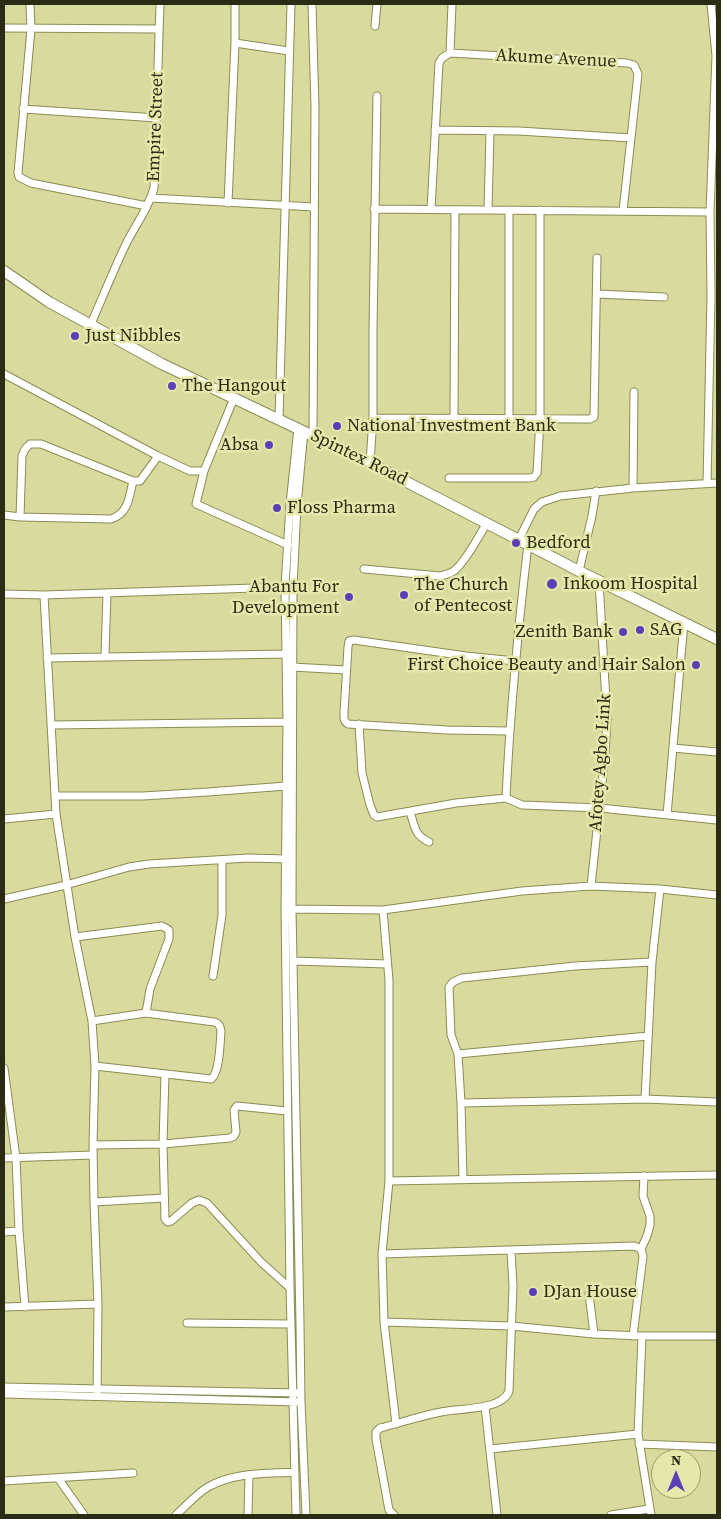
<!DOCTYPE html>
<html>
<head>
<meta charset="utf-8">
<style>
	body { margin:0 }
	#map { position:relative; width:721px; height:1519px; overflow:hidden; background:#d8da9e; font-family:"Source Serif 4",serif }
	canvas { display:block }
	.frame { position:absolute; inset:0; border:5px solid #2c2c15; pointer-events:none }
	.north { position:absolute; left:651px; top:1449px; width:50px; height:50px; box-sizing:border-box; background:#e6e7ab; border:1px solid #9c9c6f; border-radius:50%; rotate:0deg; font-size:14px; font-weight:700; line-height:20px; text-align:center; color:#2c2c15 }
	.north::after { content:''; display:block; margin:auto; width:18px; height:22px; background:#5c3eb7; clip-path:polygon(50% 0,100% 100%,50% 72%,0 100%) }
</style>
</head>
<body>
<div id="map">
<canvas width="721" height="1519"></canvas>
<div class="frame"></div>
<div class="north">N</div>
</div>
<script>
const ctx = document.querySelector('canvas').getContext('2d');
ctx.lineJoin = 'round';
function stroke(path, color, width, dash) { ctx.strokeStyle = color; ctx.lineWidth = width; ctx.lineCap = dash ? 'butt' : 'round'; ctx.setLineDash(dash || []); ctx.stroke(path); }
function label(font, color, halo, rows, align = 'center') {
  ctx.font = font + ' "Source Serif 4",serif'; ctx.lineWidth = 5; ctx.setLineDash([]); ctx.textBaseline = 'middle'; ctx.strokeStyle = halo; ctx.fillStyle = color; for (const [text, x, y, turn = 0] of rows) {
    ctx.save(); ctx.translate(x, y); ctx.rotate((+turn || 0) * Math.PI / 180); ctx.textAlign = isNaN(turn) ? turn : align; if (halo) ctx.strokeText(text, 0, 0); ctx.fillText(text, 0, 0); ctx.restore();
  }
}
const minor = new Path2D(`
	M30,4L31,29L18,173L19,177L31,183L147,206
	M312,4L315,107L313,435
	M375,26L377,4
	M4,28L159,29
	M235,43L289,51
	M450,53L627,63L634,65L638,74L623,211
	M450,53L452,4
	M23,109L157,118
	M435,130L519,131L631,138
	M151,198L314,207
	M228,203L235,43V4
	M374,209L710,212
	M431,209L439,63L442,58L450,53
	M488,210L490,132
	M597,294L664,297
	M90,326C103,297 114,268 128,240C137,223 149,207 154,188L160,4
	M4,374L158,456L190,471H204L234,398
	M373,418L590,419L594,417L597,258
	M454,418L455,210
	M279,419L291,4
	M509,419V210
	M304,431L297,505L293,587L292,909L300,1323L301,1402L306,1515
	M370,463L373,418V328L377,96
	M204,471L196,504L288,545
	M449,478H530L534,477L537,473L540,419V210
	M707,483L711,297L710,212L716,56L711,4
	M633,488L634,392
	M4,515L20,517L111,519C129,513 129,497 133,481
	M20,517L22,456L25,449L30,444H41L133,481H140L158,456
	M519,539L534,509L542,502L560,496L633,488L717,483
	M364,569L440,576C445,575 450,574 455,570C467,560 478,537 487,523
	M579,571L592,516L596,491
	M4,594L44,595L285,587
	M44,595L56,814L75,937L92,1021L95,1066L93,1145L94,1202L98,1304L97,1396
	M105,656L107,593
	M47,658L286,654
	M292,667L346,670
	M359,724L362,773L370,805L374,815L377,817L456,803L506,798L522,805L600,808L717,820
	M51,725L287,722
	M509,731L447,730L348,724C343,721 344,717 344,712L348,647L349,641L354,640L466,656L515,661
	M673,748L717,752
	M55,796H143L208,792L286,786
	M506,798C510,713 518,629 528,544
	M410,812C415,826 414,835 429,842
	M667,815L684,622
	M4,819L56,814
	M591,886L605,755L607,718L599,581
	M4,899L66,885L129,867L149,864L248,858L289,859
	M289,909L383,910L522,891L591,886L660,889L717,895
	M383,910L389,980V1181L382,1254L384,1322L396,1424
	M75,937L162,926L169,930V939L150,989L146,1013
	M294,961L387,964
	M213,976L222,915V860
	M92,1021L146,1013L214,1022C219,1023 220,1026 221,1031C220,1042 220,1073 211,1079L95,1066
	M458,1054L648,1036
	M4,1068L16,1158L19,1231L25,1307
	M165,1074L163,1144L165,1219L168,1222L171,1221L192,1203L199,1200L207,1203L261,1262L290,1288
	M645,1099L652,962L660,889
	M461,1103L645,1099L717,1102
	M93,1145L163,1144L230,1138L234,1136L236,1132L234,1110L237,1106L287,1111
	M4,1158L93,1155
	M463,1179L461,1103L458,1054L451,1035L449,987L453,982L462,978L575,966L652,962
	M389,1181L717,1175
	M94,1202L164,1198
	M4,1232L19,1231
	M641,1249L647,1236L650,1225V1216L643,1196L644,1176
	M382,1254L634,1246L641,1249L643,1256L633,1336
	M589,1294L594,1334
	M4,1307L98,1304
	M384,1322L511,1326L594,1334L642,1336H717
	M187,1323L291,1324
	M642,1336L638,1434L651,1515
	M4,1387L298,1393
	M4,1394L298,1402
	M485,1406L497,1515
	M639,1444L717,1447
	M490,1449L638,1434
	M58,1478L84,1515
	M4,1481L133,1473
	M176,1515C186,1506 196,1494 208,1487C234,1472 266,1474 295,1472
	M248,1515L249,1475
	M296,1515L290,1288L285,909L287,722L285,587L290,504L298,428
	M394,1515L389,1510L376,1439V1432L380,1428C400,1423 420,1416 441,1412C458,1408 502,1411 509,1391L513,1286L511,1251
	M611,1515L649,1509`);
const secondary = new Path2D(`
	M4,271L49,302L162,364L370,463L579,571L717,639`);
const markers = [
	[75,336,5,"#5c3eb7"],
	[172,386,5,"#5c3eb7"],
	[337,426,5,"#5c3eb7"],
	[269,445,5,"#5c3eb7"],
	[277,508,5,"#5c3eb7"],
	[516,543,5,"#5c3eb7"],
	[552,584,6,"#5c3eb7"],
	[404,595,5,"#5c3eb7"],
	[349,597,5,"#5c3eb7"],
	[640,630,5,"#5c3eb7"],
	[623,632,5,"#5c3eb7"],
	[696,665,5,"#5c3eb7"],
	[533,1292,5,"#5c3eb7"]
];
const streetNames = [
	["Akume Avenue",556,59,3],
	["Empire Street",156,127,-88],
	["Spintex Road",359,458,26],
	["Afotey Agbo Link",601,763,-86]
];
const poiNames = [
	["Just Nibbles",85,336],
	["The Hangout",182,386],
	["National Investment Bank",347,426],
	["Absa",259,445,"right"],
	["Floss Pharma",287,508],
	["Bedford",526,543],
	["Inkoom Hospital",563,584],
	["The Church",414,585],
	["of Pentecost",414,606],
	["Abantu For",339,587,"right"],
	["Development",339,608,"right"],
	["SAG",650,630],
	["Zenith Bank",613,632,"right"],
	["First Choice Beauty and Hair Salon",686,665,"right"],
	["DJan House",543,1292]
];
stroke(minor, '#8b8c53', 9);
stroke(secondary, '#8b8c53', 12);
stroke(minor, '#fff', 7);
stroke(secondary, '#fff', 10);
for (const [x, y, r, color] of markers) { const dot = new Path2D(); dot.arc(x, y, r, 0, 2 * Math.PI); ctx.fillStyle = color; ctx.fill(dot); stroke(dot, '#e6e7ab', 2); }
label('18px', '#2c2c15', '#e6e7ab', streetNames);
label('18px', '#2c2c15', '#e6e7ab', poiNames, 'left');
</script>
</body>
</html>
